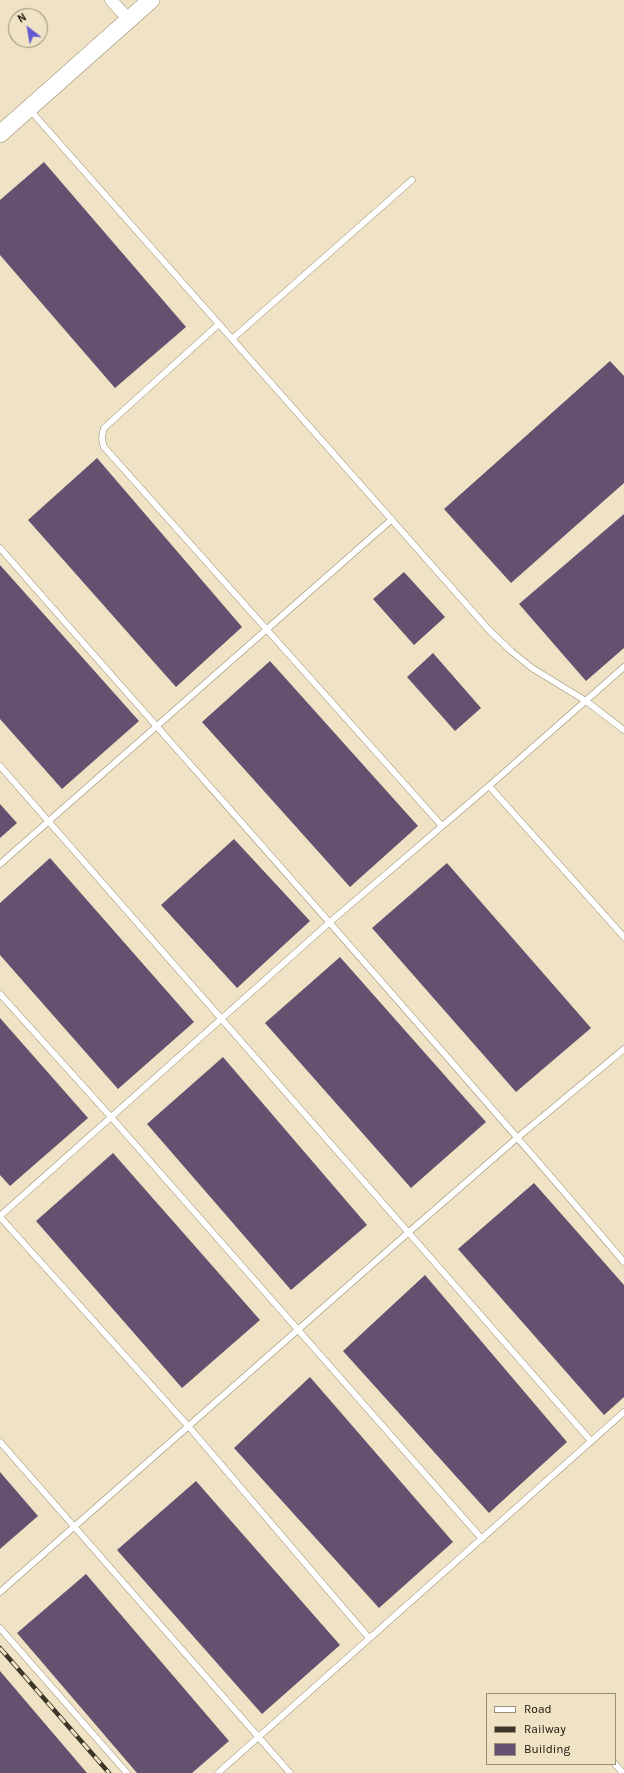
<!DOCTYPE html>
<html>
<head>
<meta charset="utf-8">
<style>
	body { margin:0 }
	#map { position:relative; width:624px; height:1773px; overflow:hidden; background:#efe2c5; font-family:Karla,sans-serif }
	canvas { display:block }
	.legend { position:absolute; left:486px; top:1693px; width:130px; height:72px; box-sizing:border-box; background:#efe2c5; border:1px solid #998f79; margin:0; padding:5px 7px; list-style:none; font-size:12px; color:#171208 }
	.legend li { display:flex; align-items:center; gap:8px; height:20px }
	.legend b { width:20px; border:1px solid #998f79 }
	.north { position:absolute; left:8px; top:8px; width:40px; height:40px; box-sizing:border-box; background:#efe2c5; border:1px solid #998f79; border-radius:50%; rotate:329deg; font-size:11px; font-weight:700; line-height:16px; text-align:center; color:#171208 }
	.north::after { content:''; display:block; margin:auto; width:14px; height:18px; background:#5f58d1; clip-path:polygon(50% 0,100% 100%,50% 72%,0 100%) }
</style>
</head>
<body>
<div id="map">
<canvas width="624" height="1773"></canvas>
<ul class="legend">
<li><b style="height:5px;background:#fff"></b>Road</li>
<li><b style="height:5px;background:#3c3629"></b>Railway</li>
<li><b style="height:11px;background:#64516f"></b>Building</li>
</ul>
<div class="north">N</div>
</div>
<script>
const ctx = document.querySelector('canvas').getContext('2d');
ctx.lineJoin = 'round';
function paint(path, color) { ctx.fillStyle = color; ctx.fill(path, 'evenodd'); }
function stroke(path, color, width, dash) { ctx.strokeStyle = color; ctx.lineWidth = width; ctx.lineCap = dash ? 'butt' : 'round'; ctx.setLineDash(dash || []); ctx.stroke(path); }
const building = new Path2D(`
	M44,162L186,327L115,388L0,255V200Z
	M610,361L624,376V483L511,583L444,509Z
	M97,458L242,627L176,687L28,520Z
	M624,514V648L586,681L519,604Z
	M0,565L139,721L62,789L0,719Z
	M404,572L445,617L414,645L373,599Z
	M433,653L481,708L455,731L407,677Z
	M270,661L418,826L350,887L202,722Z
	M0,804L17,823L0,838Z
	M234,839L310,921L237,988L161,905Z
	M50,858L194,1022L118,1089L0,955V903Z
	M447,863L591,1028L516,1092L372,928Z
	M340,957L486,1122L411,1188L265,1023Z
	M0,1018L88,1118L10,1186L0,1175Z
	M223,1057L367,1225L291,1290L147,1124Z
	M113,1153L260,1320L182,1388L36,1221Z
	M534,1183L624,1285V1397L604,1415L458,1249Z
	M425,1275L567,1442L489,1513L343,1351Z
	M310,1377L453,1542L379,1608L234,1448Z
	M0,1472L38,1516L0,1549Z
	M196,1481L340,1645L262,1714L117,1550Z
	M86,1574L229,1741L192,1773H137L17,1633Z
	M0,1671L87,1773H0Z`);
const lane = new Path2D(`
	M30,110L489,630L511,651L532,668L586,701L624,730
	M219,324L104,428C102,435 101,440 104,447L442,826
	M232,339L412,180
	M0,548C208,786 419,1021 624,1262
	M0,766L591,1441
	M489,786L624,937
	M0,864L391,520
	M0,994L111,1117L482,1539
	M0,1216L330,922L489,786L624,667
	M0,1217L189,1427L369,1638
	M0,1442L290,1773
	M0,1592L409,1232L517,1138L624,1049
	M0,1628L127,1773
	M615,1764L623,1773
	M218,1773L624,1412`);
const street = new Path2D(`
	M111,0L129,20`);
const secondary = new Path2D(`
	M0,134L151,0`);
const rail = new Path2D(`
	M0,1648L109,1773`);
paint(building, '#64516f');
stroke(lane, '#998d72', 7);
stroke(street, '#998d72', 13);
stroke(secondary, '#998d72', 18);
stroke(lane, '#fff', 6);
stroke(street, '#fff', 12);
stroke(secondary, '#fff', 17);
stroke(rail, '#3c3629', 4.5);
stroke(rail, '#efe2c5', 3, [9]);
</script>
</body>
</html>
